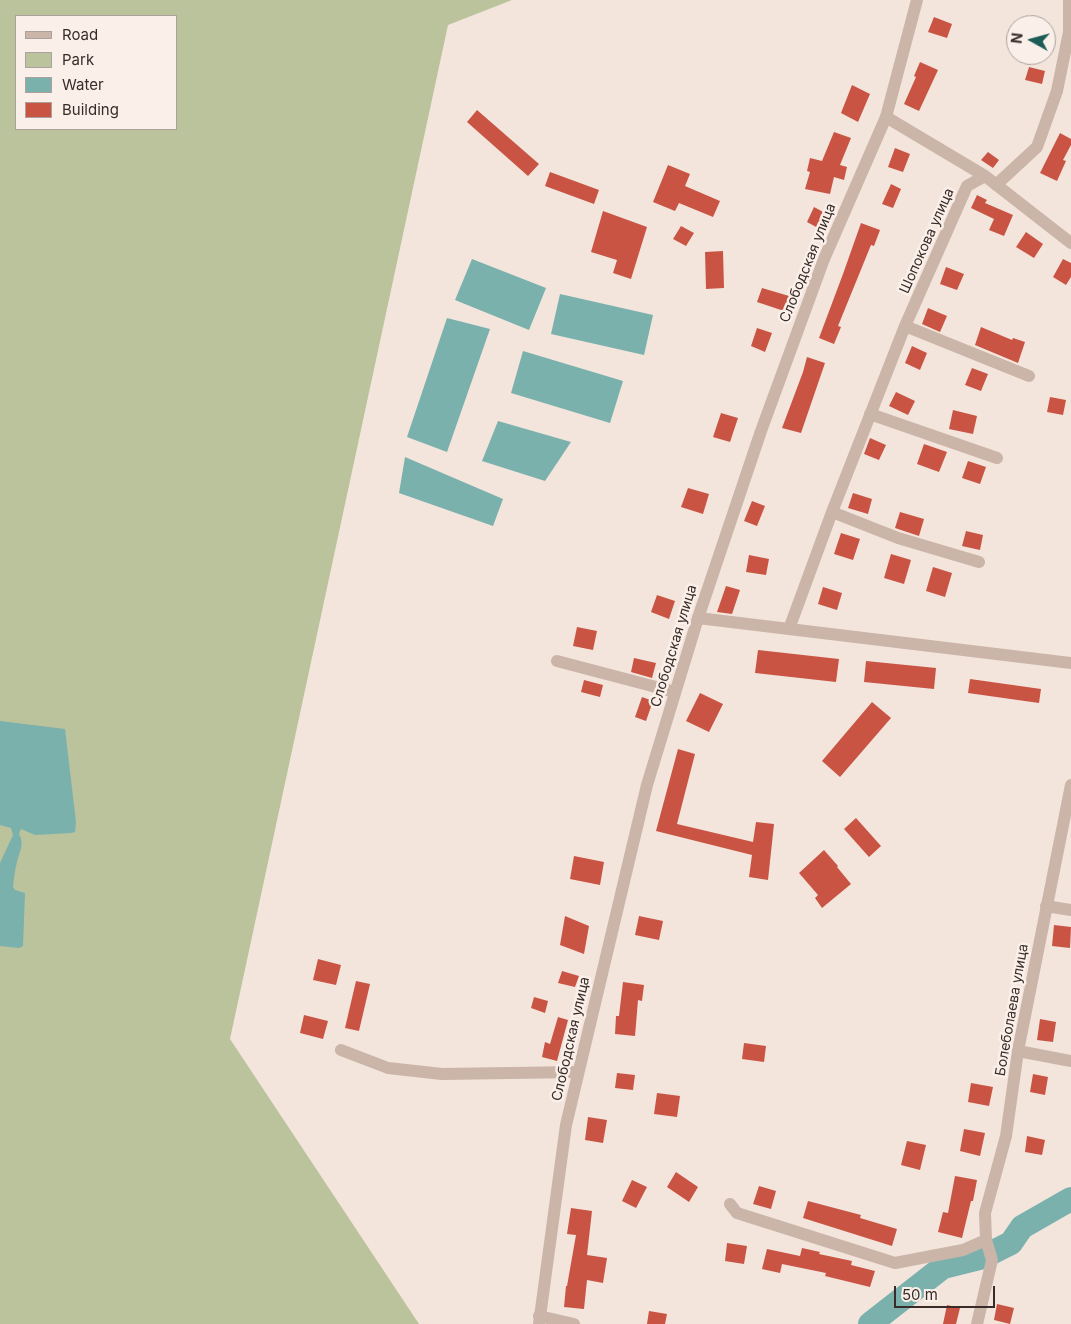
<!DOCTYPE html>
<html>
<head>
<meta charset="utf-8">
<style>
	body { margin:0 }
	#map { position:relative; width:1071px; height:1324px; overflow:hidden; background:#f3e5dc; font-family:Inter,sans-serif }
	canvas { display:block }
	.legend { position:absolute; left:15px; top:15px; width:162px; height:115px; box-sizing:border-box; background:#faf0e9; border:1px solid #aca19c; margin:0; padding:6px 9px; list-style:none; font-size:15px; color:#382b28 }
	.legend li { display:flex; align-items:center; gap:10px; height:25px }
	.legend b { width:25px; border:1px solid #aca19c }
	.north { position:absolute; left:1006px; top:15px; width:50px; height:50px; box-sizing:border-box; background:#faf0e9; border:1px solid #aca19c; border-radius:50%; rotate:277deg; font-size:14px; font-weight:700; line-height:20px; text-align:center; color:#382b28 }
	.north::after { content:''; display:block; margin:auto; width:18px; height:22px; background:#1c5b57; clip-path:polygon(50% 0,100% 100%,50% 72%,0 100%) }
	.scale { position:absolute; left:894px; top:1286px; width:101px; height:22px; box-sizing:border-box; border:2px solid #382b28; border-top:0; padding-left:6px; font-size:15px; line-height:18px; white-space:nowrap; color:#382b28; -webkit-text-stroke:4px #faf0e9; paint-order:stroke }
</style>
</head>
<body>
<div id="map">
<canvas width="1071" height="1324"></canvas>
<ul class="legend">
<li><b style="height:6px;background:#cbb4a8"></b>Road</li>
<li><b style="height:14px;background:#bac39c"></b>Park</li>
<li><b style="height:14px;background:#7ab1ad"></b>Water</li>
<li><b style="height:14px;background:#c95444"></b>Building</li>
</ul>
<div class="north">N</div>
<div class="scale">50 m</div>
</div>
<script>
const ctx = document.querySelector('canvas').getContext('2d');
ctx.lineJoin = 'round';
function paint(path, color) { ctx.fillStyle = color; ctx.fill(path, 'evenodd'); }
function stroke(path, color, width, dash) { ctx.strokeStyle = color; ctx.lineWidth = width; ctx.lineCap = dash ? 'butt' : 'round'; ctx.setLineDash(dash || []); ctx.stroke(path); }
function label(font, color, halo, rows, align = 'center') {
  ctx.font = font + ' Inter,sans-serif'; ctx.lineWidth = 5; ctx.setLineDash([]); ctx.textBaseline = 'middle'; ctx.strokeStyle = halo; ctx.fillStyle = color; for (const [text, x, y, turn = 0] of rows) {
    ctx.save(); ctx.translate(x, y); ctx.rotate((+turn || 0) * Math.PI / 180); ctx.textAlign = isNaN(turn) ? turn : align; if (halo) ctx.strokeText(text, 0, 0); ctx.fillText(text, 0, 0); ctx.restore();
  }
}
const green = new Path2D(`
	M0,0H512L448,25L230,1039L419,1324H0ZM16,16H176V129H16Z`);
const water = new Path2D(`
	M472,259L546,288L529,330L455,300Z
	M560,294L653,315L644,355L551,334Z
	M447,318L490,329L447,452L407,437Z
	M523,351L623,381L610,423L511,393Z
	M498,421L571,442L545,481L482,461Z
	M405,457L503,499L493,526L399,493Z
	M0,721L65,729L76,822L75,832L71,833L35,835L21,829L19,834C25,844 19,852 17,862C15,869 14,878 13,887L15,890L25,893L23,946L19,948L0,946V863L13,835L11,828L0,825Z`);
const river = new Path2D(`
	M870,1324L943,1267L983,1257L1011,1243L1022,1227L1071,1199`);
const building = new Path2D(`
	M934,17L952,24L947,38L928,32Z
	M920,62L938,70L919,111L904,104L916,77L914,76Z
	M1029,67L1045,71L1042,84L1025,80Z
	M852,85L870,94L858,122L841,113Z
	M477,110L539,164L528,176L467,122Z
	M834,132L851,138L840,165L847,167L844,180L834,177L830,194L805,189L810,172L807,171L810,158L822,161Z
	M1060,133L1071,139V145L1063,160L1066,161L1057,181L1040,173Z
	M895,148L910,154L903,172L888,167Z
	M988,152L999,160L993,168L981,160Z
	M668,165L690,174L685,186L720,201L713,217L679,203L675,211L653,202Z
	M550,172L599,190L594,204L545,186Z
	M891,184L901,189L893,208L882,204Z
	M977,195L987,200L985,203L1013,215L1004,236L989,230L994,219L971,208Z
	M814,207L825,213L818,228L807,222Z
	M603,211L647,227L631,279L613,273L617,260L591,252Z
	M861,223L880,230L874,246L871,245L838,326L841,327L834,344L819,338L843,274Z
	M681,226L694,233L686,246L673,239Z
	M1026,232L1043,244L1034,258L1016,247Z
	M723,251L724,288L706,289L705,252Z
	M1063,259L1071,263V277L1066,285L1053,277Z
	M946,267L964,274L957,290L940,284Z
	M762,288L789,296L784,311L757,302Z
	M928,308L947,316L940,332L922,324Z
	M981,327L1012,340L1013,338L1025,342L1018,363L975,345Z
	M757,328L772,333L765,352L751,346Z
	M912,346L927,353L920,370L905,363Z
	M807,357L825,363L801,433L782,428L803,372Z
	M972,368L988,374L981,391L965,385Z
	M896,392L915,401L908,415L889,406Z
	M1050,397L1066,400L1063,415L1047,412Z
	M953,410L977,416L973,434L949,429Z
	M721,413L738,418L730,442L713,437Z
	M870,438L886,445L879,460L864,454Z
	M924,444L947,452L939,472L917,464Z
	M968,461L986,467L980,484L962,478Z
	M688,488L709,494L703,514L681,507Z
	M853,493L872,499L868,514L848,508Z
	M752,501L765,506L757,526L744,521Z
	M900,512L924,519L919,536L895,528Z
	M966,531L983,535L980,550L962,546Z
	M841,533L860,539L853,560L834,554Z
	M891,554L911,560L904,584L884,578Z
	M749,555L769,559L766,575L746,572Z
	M933,567L952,573L945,597L926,591Z
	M726,586L740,590L732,614L717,612Z
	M823,587L842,593L837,610L818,604Z
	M657,595L675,601L669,619L651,612Z
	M577,627L597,631L593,650L573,646Z
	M758,650L839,659L836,682L755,673Z
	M634,658L656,663L652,678L631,672Z
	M866,661L936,668L934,689L864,682Z
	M970,679L1041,689L1039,703L968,693Z
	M584,680L603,685L600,697L581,692Z
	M700,693L723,704L709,732L686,721Z
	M642,697L653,701L646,721L635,717Z
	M872,702L891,718L840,777L822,761Z
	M678,749L695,754L677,824L753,842L756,822L774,824L768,880L749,877L752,855L656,831Z
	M856,818L881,846L869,857L844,829Z
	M824,850L838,866L837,867L851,884L822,908L815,898L818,895L799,873Z
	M574,856L604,862L600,885L570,879Z
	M565,916L589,926L584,954L560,945Z
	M639,916L663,921L659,940L635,935Z
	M1054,925L1071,927L1070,948L1052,946Z
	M318,959L341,965L336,985L313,980Z
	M562,971L579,976L575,987L558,983Z
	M356,981L370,984L359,1031L345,1028Z
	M623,982L644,985L642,1001L638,1000L635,1036L615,1034L616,1016H619Z
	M534,997L548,1001L545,1013L531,1008Z
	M304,1015L328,1021L323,1039L300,1033Z
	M558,1017L568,1020L557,1061L542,1057L545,1042L550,1044Z
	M1040,1019L1056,1022L1053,1042L1037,1040Z
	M744,1043L766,1046L764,1062L742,1059Z
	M617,1073L635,1075L633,1090L615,1088Z
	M1033,1074L1048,1077L1045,1095L1030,1092Z
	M971,1083L993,1087L989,1106L968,1102Z
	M657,1093L680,1096L677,1117L654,1114Z
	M588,1117L607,1120L603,1143L585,1140Z
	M964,1129L985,1133L980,1156L960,1151Z
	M1027,1136L1045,1140L1042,1155L1025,1152Z
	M907,1141L926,1145L920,1170L901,1165Z
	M676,1172L698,1187L689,1202L667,1187Z
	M955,1176L977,1180L973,1201H971L962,1238L938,1232L943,1212L948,1213Z
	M632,1180L647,1187L636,1208L622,1201Z
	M759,1186L776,1191L771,1209L753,1204Z
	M808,1201L861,1215L860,1218L897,1229L892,1246L803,1218Z
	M571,1208L592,1211L587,1255L607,1258L603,1283L587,1280L584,1309L564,1307L566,1286H567L576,1235L567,1234Z
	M727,1243L747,1246L744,1264L725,1261Z
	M802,1248L820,1252L819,1254L852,1261L851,1265L875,1271L870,1287L825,1276L826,1273L782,1264L780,1273L762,1269L767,1249L800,1256Z
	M997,1304L1014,1308L1010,1324L994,1320Z
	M947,1305L960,1308L956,1324H943Z
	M649,1311L667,1314L665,1324H647Z`);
const minor = new Path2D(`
	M886,117L985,176L1071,243
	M996,185L1037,147L1057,91L1069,32V0
	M905,326L1029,376
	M870,414L997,458
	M832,512L898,538L979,562
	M698,618L1071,663
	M789,629L832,512L905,326L967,186L985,176
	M557,661L675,692
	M1046,906L1071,910
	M341,1050L388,1068L442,1074L578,1072
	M1018,1051L1071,1061
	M730,1204L737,1213L895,1263L963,1250L986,1240
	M539,1316L574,1324
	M977,1324L992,1260L986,1240L985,1213L1006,1136L1018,1051L1071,785`);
const tertiary = new Path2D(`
	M539,1324L566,1125L647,785L698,618L761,431L824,259L886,117L917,0`);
const streetNames = [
	["Шопокова улица",927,241,-66],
	["Слободская улица",808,263,-68],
	["Слободская улица",674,646,-73],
	["Болеболаева улица",1012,1010,-80],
	["Слободская улица",571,1039,-77]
];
paint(green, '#bac39c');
paint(water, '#7ab1ad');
stroke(river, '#7ab1ad', 24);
paint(building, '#c95444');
stroke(minor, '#cbb4a8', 12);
stroke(tertiary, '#cbb4a8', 12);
label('14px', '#382b28', '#faf0e9', streetNames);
</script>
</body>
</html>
